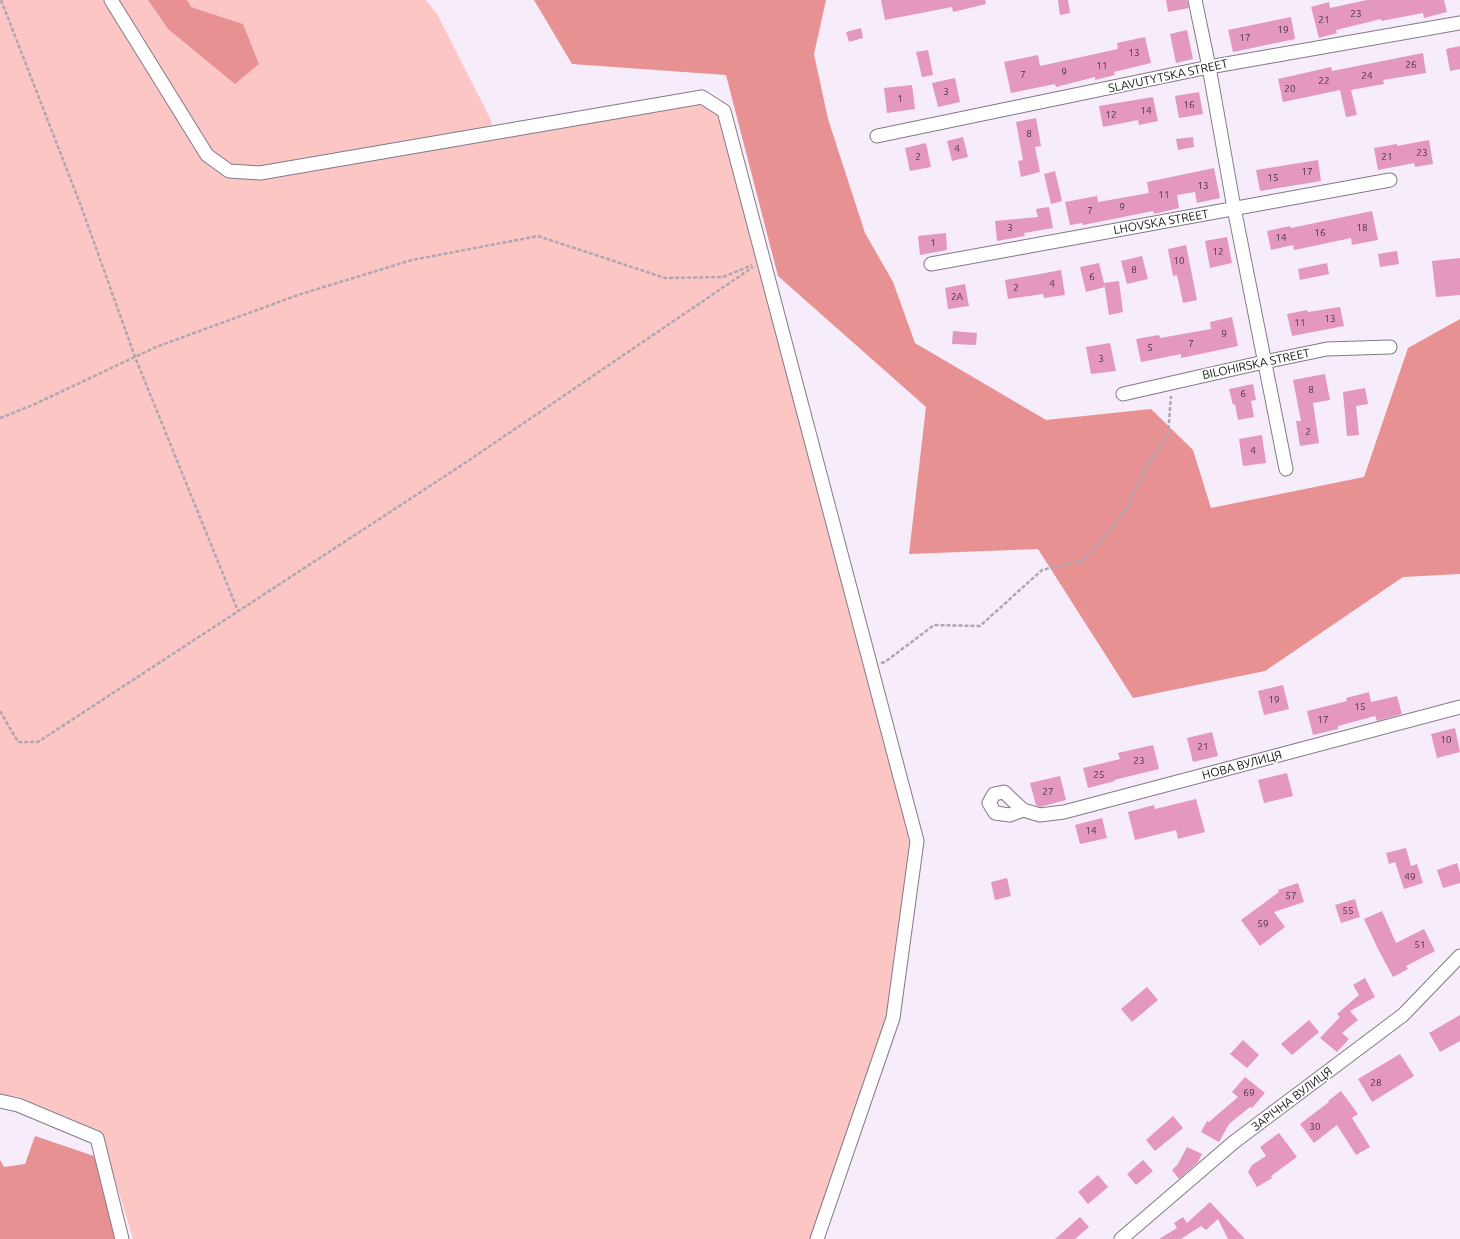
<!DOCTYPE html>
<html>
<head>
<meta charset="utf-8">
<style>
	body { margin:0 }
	canvas { display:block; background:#f6ecfa }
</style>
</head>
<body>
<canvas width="1460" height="1239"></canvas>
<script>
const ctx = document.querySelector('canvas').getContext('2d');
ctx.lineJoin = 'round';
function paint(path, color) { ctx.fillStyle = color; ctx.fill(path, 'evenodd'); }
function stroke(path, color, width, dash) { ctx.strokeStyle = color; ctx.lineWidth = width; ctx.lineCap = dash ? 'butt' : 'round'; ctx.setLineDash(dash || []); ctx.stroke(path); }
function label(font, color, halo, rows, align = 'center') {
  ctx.font = font + ' Ubuntu,sans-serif'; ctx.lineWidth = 3.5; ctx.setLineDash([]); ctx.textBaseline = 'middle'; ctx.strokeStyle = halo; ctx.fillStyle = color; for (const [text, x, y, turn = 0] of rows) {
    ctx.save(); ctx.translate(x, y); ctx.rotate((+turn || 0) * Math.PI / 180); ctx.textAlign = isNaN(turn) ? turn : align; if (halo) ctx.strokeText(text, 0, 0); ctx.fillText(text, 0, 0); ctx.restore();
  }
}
const green = new Path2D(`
	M0,0H109L206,157L229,174L700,100L719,112L912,841L887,1016L811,1239H133L100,1131L19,1097L0,1094Z
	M115,0H148L168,29L243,24L191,7L187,0H426L437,14L491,120L492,131L257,171L229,168L210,154Z`);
const forest = new Path2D(`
	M148,0H187L191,7L243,24L259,64L235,84L168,29Z
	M534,0H826L814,54L828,119L865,233L893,282L915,343L1046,420L1151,409L1193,450L1211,508L1364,477L1408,348L1460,319V574L1403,577L1265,671L1133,698L1038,549L909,554L926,407L778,276L726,75L572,64Z
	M35,1136L94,1156L115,1239H0V1160L4,1167L25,1164Z`);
const building = new Path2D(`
	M881,0H985L986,4L953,12L952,7L885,20Z
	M1058,0H1068L1070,13L1060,15Z
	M1166,0H1187L1189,8L1168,12Z
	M1367,0H1444L1447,12L1424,18L1423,13L1381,21V19L1336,30L1337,33L1319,38L1311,7L1329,2L1330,8Z
	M1291,17L1295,39L1233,52L1228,30Z
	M861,28L863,38L849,42L846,32Z
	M1187,30L1193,59L1176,63L1170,34Z
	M1145,37L1151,63L1114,72L1115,75L1095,80V77L1056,87L1055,84L1011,93L1004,62L1038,55L1040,66L1118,49L1117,43Z
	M1460,46V69L1450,71L1446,49Z
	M928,50L933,75L922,77L916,52Z
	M1423,53L1426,73L1383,80L1384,84L1351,90L1357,115L1346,117L1340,90L1283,102L1278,79L1331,67L1332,71Z
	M955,78L960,102L938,107L932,83Z
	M912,85L915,109L887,113L884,88Z
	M1199,92L1203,114L1179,118L1175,96Z
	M1153,97L1158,121L1139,125L1138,120L1103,127L1099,106Z
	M1036,118L1041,146L1035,147L1040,172L1021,177L1018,161L1023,160L1016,122Z
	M963,137L968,157L952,161L947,141Z
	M1193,137L1194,147L1178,150L1176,139Z
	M1429,140L1433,164L1415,167L1414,163L1378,170L1374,148L1397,144V146Z
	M926,143L931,167L910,171L905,148Z
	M1318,160L1321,181L1260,191L1256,170Z
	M1214,168L1220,198L1197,203L1195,192L1177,195L1179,208L1154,214L1153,211L1083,225L1082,223L1070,225L1065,202L1097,196L1098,202L1149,193L1147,182Z
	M1055,171L1062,201L1051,204L1044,174Z
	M1049,207L1053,228L1024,233L1025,236L997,241L995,221L1038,217L1036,209Z
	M1372,211L1378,240L1352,245L1351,238L1294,250L1293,245L1271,250L1267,231L1290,226L1291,228Z
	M946,233L947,250L920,255L918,236Z
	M1227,237L1232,263L1210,268L1205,241Z
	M1186,245L1197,300L1183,303L1177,275L1173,276L1168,249Z
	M1397,251L1399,264L1380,267L1378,254Z
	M1142,256L1148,279L1127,284L1121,261Z
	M1460,258V295L1436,297L1432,261Z
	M1099,263L1105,287L1086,292L1080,267Z
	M1327,263L1329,274L1300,280L1298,269Z
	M1061,270L1065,295L1044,298L1043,294L1008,299L1005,280L1040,274Z
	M1119,281L1123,312L1109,315L1104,283Z
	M965,284L969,306L948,309L945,288Z
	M1340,307L1344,326L1292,336L1287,314L1307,310L1308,312Z
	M1232,317L1238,346L1181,358V354L1141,362L1136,339L1159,335L1160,338L1211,329L1210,322Z
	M953,331L977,333L976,345L952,344Z
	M1110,343L1116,371L1091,374L1086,347Z
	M1325,374L1330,400L1313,403L1319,443L1300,446L1296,421H1301L1293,380Z
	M1253,384L1256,400L1251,401L1254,417L1238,420L1235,404L1233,405L1229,389Z
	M1365,388L1368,404L1356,406L1359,435L1347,436L1343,392Z
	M1262,435L1266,463L1243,466L1239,439Z
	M1283,685L1289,709L1264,715L1258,691Z
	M1369,692L1371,702L1397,696L1402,714L1377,721L1375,716L1338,726V729L1313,735L1307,711L1347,701L1346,698Z
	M1455,728L1460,752L1437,758L1431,734Z
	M1212,732L1218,756L1193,762L1187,738Z
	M1153,745L1159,769L1114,780L1115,781L1088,788L1083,768L1120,759L1118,753Z
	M1287,773L1293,796L1264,803L1258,780Z
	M1060,776L1066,800L1040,807L1036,805L1030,783Z
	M1196,799L1205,832L1178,839L1176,830L1135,840L1128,812L1154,805L1155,809Z
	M1102,818L1107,838L1080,844L1075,825Z
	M1406,848L1411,866L1417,864L1423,883L1404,889L1395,862L1389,864L1386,853Z
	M1457,863L1460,873V883L1443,888L1437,870Z
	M1007,878L1011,896L995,900L991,882Z
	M1298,883L1304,902L1274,912L1285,927L1260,946L1241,920L1279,892L1278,890Z
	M1355,899L1360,917L1341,923L1335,905Z
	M1382,911L1396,943L1424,929L1435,951L1406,966L1408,969L1393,977L1378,949L1364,919Z
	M1365,978L1375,997L1350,1011L1358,1020L1342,1033L1349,1039L1337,1052L1320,1038L1340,1017L1337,1014L1359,995L1353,985Z
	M1147,987L1158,1000L1132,1022L1121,1009Z
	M1460,1015V1041L1440,1052L1429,1033Z
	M1309,1020L1319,1032L1292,1055L1281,1044Z
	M1243,1040L1259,1055L1247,1068L1230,1054Z
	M1400,1054L1414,1076L1372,1102L1358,1079Z
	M1245,1077L1265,1093L1252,1108L1250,1107L1229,1124L1219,1142L1201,1132L1207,1121L1209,1122L1238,1097L1232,1092Z
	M1341,1091L1358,1114L1352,1118L1370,1147L1356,1155L1337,1125L1314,1143L1300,1124L1329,1102L1328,1101Z
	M1173,1116L1183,1128L1155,1151L1146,1140Z
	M1279,1133L1297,1157L1271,1176L1272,1178L1257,1187L1248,1172L1252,1165L1266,1156L1260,1147Z
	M1187,1147L1202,1154L1198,1162L1179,1179L1172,1170L1178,1164Z
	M1143,1160L1153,1171L1136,1185L1127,1174Z
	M1098,1175L1108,1187L1088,1204L1078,1192Z
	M1210,1202L1245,1239H1228L1218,1219L1206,1230L1201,1226L1181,1239H1159L1177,1228L1174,1223L1183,1217L1187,1223Z
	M1080,1217L1089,1227L1075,1239H1055Z`);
const path = new Path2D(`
	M1,0L81,206L135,357L238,611
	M0,418L35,404L156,347L298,295L412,260L538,236L665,278L723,277L752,265
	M881,663L885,662L934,625L980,626L1042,570L1085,560L1127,508L1146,467L1168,435L1171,396
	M0,711L18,742H38L462,465L753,267`);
const minor = new Path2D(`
	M111,0L207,155L229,171L260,173L702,97L724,111L917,841L893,1018L817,1239
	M1195,0L1209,67L1234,208L1286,469
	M877,136L1209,67L1460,23
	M931,264L1390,180
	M1123,394L1264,362L1327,349L1390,347
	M1023,810L1010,815L995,813L989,803L994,794L1004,792L1023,810L1040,815L1064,812L1460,707
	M0,1101L18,1105L97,1138L122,1239
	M1121,1239L1234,1142L1403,1015L1460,956`);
const numberNames = [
	["23",1356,14],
	["21",1324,20],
	["19",1283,30],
	["17",1245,38],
	["13",1134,53],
	["26",1411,65],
	["11",1102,66],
	["9",1064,72],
	["7",1023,75],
	["24",1367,76],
	["22",1324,81],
	["20",1290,89],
	["3",946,92],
	["1",900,99],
	["16",1189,105],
	["14",1146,111],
	["12",1111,115],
	["8",1029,134],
	["4",957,149],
	["23",1422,153],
	["2",918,157],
	["21",1387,157],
	["17",1307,172],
	["15",1273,178],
	["13",1203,186],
	["11",1164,195],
	["9",1122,207],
	["7",1090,211],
	["3",1010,228],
	["18",1362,228],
	["16",1320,233],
	["14",1281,238],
	["1",933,243],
	["12",1218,252],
	["10",1179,261],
	["8",1134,270],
	["6",1092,277],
	["4",1052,284],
	["2",1016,288],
	["2А",957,297],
	["13",1330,319],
	["11",1300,323],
	["9",1224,334],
	["7",1191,344],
	["5",1150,348],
	["3",1101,359],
	["8",1311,390],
	["6",1243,394],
	["2",1308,432],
	["4",1253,451],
	["19",1274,700],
	["15",1360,707],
	["17",1323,720],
	["10",1446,740],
	["21",1203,747],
	["23",1139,761],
	["25",1099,775],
	["27",1048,792],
	["14",1091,831],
	["49",1410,877],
	["57",1291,896],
	["55",1348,911],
	["59",1263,924],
	["51",1420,945],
	["28",1376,1083],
	["69",1249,1093],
	["30",1315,1127]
];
const streetNames = [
	["SLAVUTYTSKA STREET",1168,76,-12],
	["LHOVSKA STREET",1161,222,-10],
	["BILOHIRSKA STREET",1256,364,-12],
	["НОВА ВУЛИЦЯ",1242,765,-15],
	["ЗАРІЧНА ВУЛИЦЯ",1292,1099,-37]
];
paint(green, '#fcc6c5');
paint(forest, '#e79193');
paint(building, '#e497bf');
stroke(minor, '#837a87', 15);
stroke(path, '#aea7b2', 2.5, [4, 2]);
stroke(minor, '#fff', 13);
label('10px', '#4b3643', null, numberNames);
label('12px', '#18151a', '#fff', streetNames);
</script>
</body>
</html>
